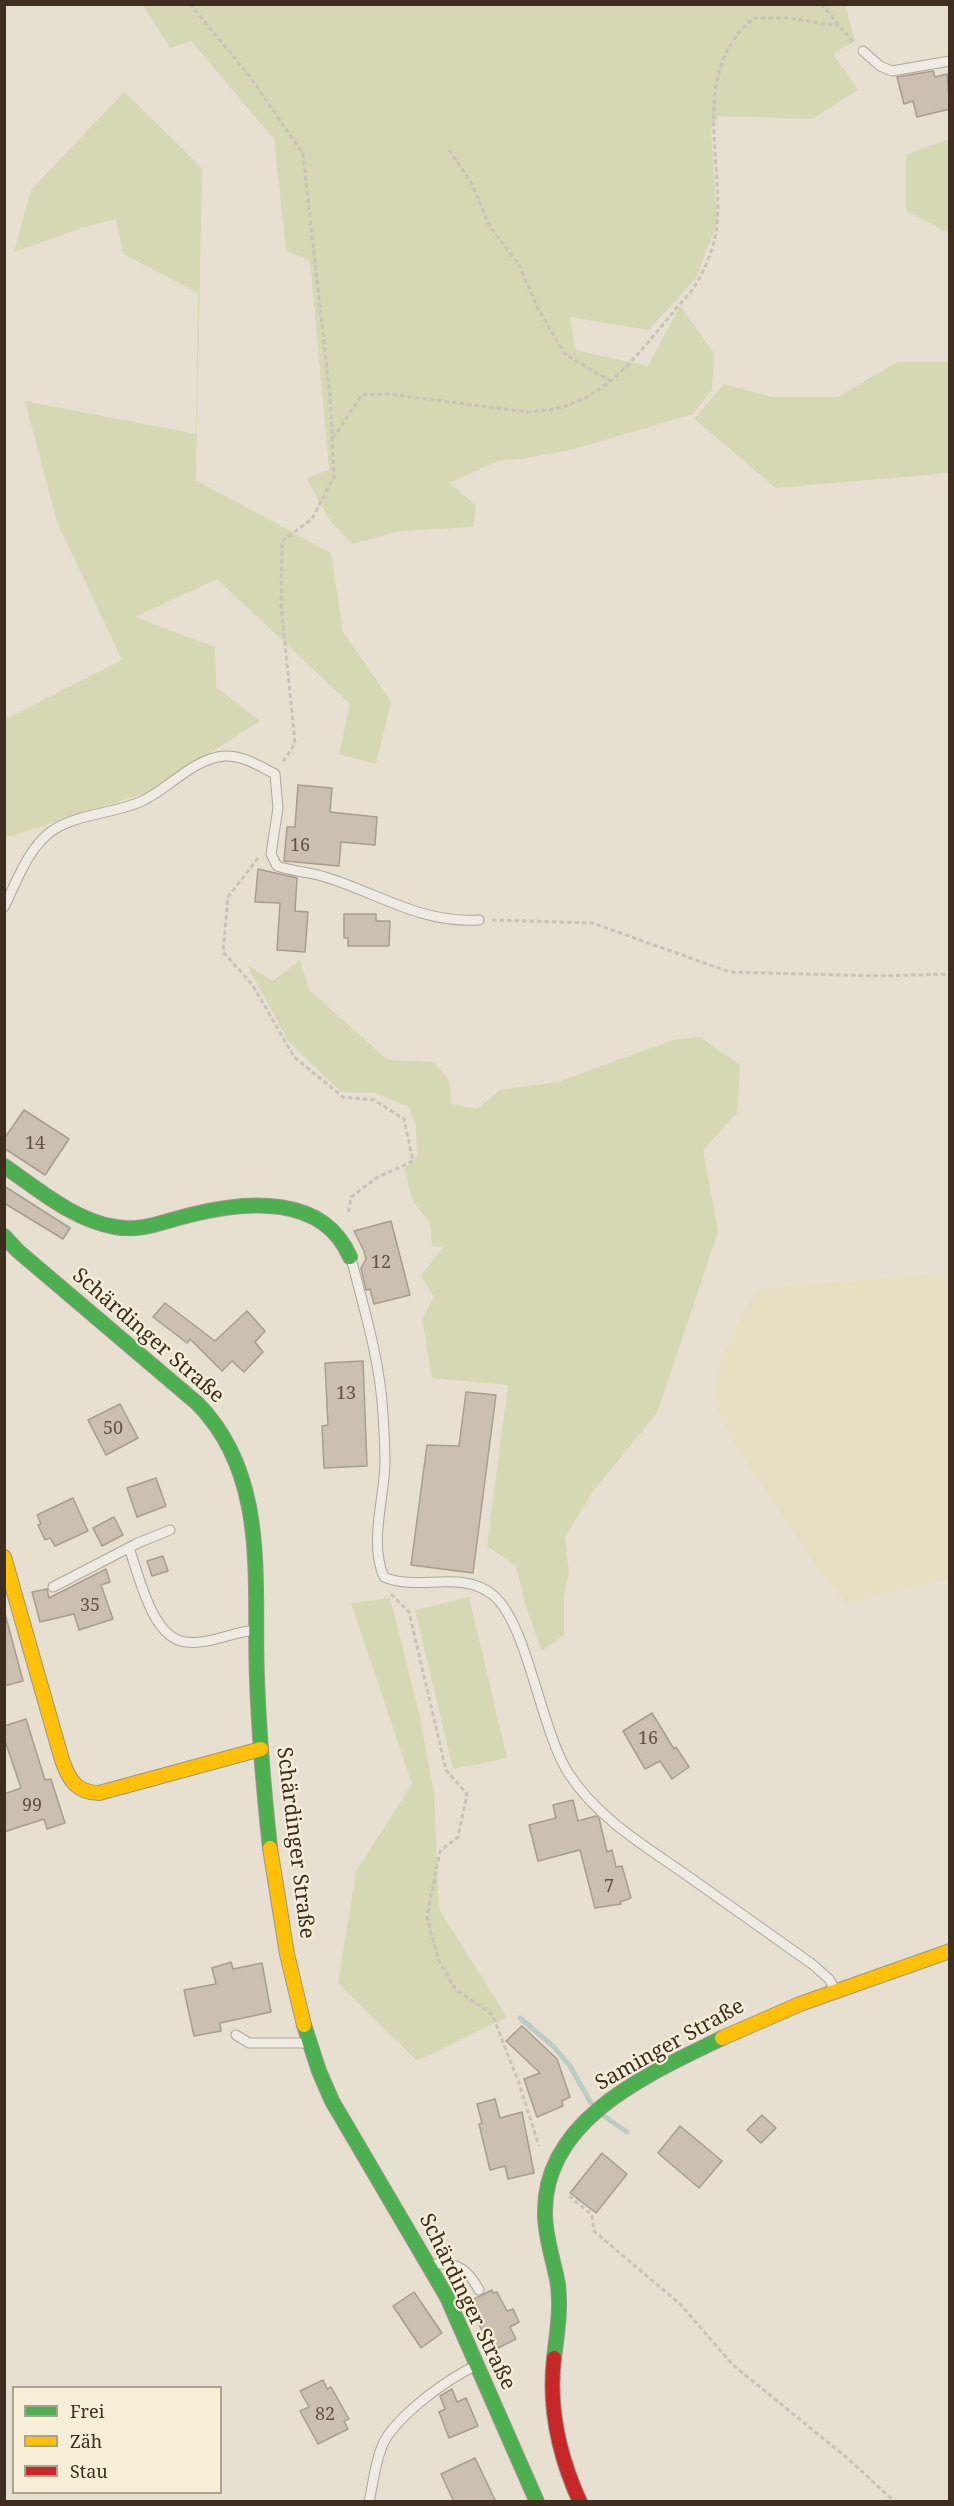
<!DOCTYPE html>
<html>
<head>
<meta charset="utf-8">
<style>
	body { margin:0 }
	#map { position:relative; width:954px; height:2506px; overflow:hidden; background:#e7e0d1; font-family:"Noto Serif",serif }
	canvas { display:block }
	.frame { position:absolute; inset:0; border:6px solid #3d2e20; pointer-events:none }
	.legend { position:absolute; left:12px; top:2386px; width:210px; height:108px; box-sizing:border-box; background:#f7eed8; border:2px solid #ada18e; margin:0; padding:8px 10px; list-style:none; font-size:18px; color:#3d2e20 }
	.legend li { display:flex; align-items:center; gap:12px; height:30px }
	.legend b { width:30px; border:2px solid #ada18e }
</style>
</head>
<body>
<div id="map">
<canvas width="954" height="2506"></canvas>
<div class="frame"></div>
<ul class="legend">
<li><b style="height:8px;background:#4caf50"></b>Frei</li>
<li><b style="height:8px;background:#ffc107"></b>Zäh</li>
<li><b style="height:8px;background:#c62828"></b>Stau</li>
</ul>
</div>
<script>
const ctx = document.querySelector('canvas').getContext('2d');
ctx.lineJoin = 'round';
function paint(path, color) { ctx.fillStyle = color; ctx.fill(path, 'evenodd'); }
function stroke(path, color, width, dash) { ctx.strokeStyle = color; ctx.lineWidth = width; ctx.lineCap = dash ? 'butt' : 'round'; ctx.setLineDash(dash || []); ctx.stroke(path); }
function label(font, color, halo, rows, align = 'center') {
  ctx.font = font + ' "Noto Serif",serif'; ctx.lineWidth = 4.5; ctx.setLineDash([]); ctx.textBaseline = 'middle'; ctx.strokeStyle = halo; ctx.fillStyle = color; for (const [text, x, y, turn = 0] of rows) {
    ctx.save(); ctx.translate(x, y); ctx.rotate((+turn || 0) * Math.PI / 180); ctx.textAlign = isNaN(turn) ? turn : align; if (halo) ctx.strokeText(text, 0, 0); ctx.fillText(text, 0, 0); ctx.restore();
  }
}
const farmland = new Path2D(`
	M949,1273V1579L846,1603L817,1567L735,1446L712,1400L721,1360L742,1312L760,1289Z`);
const green = new Path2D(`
	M143,5H845L855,41L833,54L858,90L812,119L718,116L711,129L717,223L696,278L649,330L570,317L575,350L648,366L680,306L714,353L712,390L693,414L571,450L520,459L500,460L450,483L476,506L473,527L400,531L352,544L329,519L307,479L329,469L310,261L286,250L274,139L191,41L170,48Z
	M124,92L202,168L196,480L331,553L343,632L391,701L376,764L339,754L350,704L217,579L135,617L215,647L216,687L260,721L149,792L5,838L4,720L122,660L57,522L25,401L196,434L198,293L123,254L116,219L88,226L14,252L31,190Z
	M949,139H950L949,233L906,211V155Z
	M898,362H949V473L776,488L694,419L724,384L772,397H837Z
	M300,960L309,990L388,1060L434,1062L448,1079L452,1104L477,1109L500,1090L557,1082L673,1040L700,1037L740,1065L737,1113L703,1150L718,1232L657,1413L593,1491L565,1537L569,1573L564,1595V1635L542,1651L527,1610L516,1566L487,1546L508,1385L432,1378L422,1319L434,1297L421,1276L443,1247L432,1246L430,1222L413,1202L404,1169L417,1156L416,1125L409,1107L376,1093L341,1092L288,1041L247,965L273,981Z
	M469,1597L507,1758L453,1769L415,1610Z
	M390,1598L419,1713L434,1793L439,1909L507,2017L417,2061L338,1983L356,1871L412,1784L351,1603Z`);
const stream = new Path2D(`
	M520,2018L554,2047L570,2066L591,2103
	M601,2114L627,2132`);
const building = new Path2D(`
	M933,71L935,77L947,74L950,109L917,117L913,101L904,104L897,77Z
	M298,785L332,788L330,812L377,817L375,845L341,842L339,866L284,861L287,827H295Z
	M258,869L297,878L295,911L308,912L305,952L277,950L280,903L255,902Z
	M344,914H376V921H390L389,946H348V938H344Z
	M24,1110L69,1139L45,1175L4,1148V1139Z
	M4,1186L70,1228L63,1239L4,1203Z
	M391,1221L410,1295L374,1304L370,1289L366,1290L361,1268L366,1259L364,1251L354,1231Z
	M165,1303L215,1341L247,1311L265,1331L255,1342L263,1352L244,1372L232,1361L222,1371L190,1339L187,1343L153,1317Z
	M363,1361L367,1466L324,1468L322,1426L328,1425L325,1363Z
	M466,1392L496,1395L473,1573L411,1565L427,1445L459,1446Z
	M120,1404L138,1438L106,1455L88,1420Z
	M156,1478L166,1506L137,1517L127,1488Z
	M73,1498L88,1531L55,1546L50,1538L45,1540L38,1525L41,1524L37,1515Z
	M114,1517L123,1535L102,1546L93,1528Z
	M163,1556L168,1571L152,1576L147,1561Z
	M106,1569L110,1582L101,1585L113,1619L79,1630L74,1614L40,1622L32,1592L47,1589L49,1598Z
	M4,1610L23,1681L4,1686Z
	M652,1713L674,1749L676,1747L689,1767L672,1779L660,1761L645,1769L623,1731Z
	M26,1719L45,1780L51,1779L65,1823L47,1829L44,1819L4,1832V1794L21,1788L4,1738V1726Z
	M573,1800L578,1821L596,1816L599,1818L607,1852L612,1850L616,1867L622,1866L631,1898L620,1902L621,1904L595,1908L580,1850L538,1861L529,1825L556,1818L553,1805Z
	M231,1962L233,1969L262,1963L271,2012L220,2023L221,2031L194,2036L184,1990L216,1984L212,1968Z
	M522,2026L557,2059L570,2097L562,2101L563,2106L537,2117L524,2079L540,2073L506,2041Z
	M495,2099L500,2118L522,2112L534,2173L508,2179L505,2166L490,2170L479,2124L482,2123L477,2104Z
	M762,2115L776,2128L761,2143L747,2130Z
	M680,2126L722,2161L699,2188L658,2153Z
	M602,2153L627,2174L596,2213L570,2193Z
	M492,2290L493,2293L497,2292L507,2311L513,2309L519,2322L510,2327L516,2339L492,2351L468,2302Z
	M414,2292L442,2333L421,2348L393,2306Z
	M323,2380L327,2389L331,2387L349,2419L344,2421L348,2429L318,2444L300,2411L309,2407L300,2391Z
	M452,2389L457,2402L466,2398L478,2426L449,2438L439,2412L445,2409L440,2396Z
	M475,2458L496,2502H454L441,2474Z`);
const path = new Path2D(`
	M190,4L251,78L303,154L330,396L334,477L312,519L282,541L281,605L295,743L283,762
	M821,4L853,42
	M449,150L472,184L489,225L519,265L538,309L565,354L612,382
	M333,438L362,395L389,394L527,412C609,410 640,347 690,293C704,273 714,250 717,226C723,154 690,71 754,18H789L838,26
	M258,858L228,897L223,952L252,984L294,1057L343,1097L374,1100L404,1119L413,1161L378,1177L351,1197L348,1214
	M492,920L592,923L730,972L880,976L950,974
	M391,1594L409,1612L446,1770L467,1794L458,1837L440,1851L427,1917L438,1959L456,1990L492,2014L519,2083L539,2146
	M569,2196L592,2215L594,2231L680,2304L733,2365L846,2457L895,2502`);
const lane = new Path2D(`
	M863,51L880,66L892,71L950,61
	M4,907C17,881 27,851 49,833C74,814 112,814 140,802C168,790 192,759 224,756C243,755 259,766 275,774L278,808L271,854L277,866C291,871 307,872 322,876C376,892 421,924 479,920
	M351,1258C364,1309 380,1360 383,1414C384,1430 385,1447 385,1464C384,1500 369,1543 384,1577C418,1592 461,1569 493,1595C528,1624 540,1729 569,1774C598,1818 643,1845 685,1874C727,1904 770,1934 812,1964L829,1979L834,1988
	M129,1548C139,1575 152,1639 186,1642C208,1645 233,1632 255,1630
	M53,1587L138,1543L170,1530
	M236,2035L249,2043H306
	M435,2264C458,2262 468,2270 479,2290
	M369,2502C374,2480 376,2453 388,2435C407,2409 446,2380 475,2366`);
const fast = new Path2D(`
	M4,1166C38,1189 73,1220 115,1227C142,1232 164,1221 190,1215C246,1201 323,1194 350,1257
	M4,1236L18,1251L198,1404C270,1478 253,1584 257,1679C259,1735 264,1792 270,1848
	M304,2025L319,2071L332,2101L447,2297L537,2502
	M554,2358C557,2334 561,2309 558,2285C554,2261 545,2238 545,2214C543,2118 651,2073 722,2038`);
const slow = new Path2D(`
	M4,1557L62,1760C69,1780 77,1793 99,1793L261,1749
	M270,1848L287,1954L304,2025
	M722,2038L800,2004L950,1951`);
const jam = new Path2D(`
	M554,2358C548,2409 559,2456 580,2502`);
const numberNames = [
	["16",300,846],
	["14",35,1144],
	["12",381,1263],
	["13",346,1394],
	["50",113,1429],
	["35",90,1606],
	["16",648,1739],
	["99",32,1806],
	["7",609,1887],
	["82",325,2415]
];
const streetNames = [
	["Schärdinger Straße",148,1336,41],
	["Schärdinger Straße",295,1843,83],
	["Saminger Straße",670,2045,-29],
	["Schärdinger Straße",467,2302,64]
];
paint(farmland, '#e6dfc2');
paint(green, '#d6d7b3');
stroke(stream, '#bcccc2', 5);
paint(building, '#cbbfb2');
stroke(building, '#a89c90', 1.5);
stroke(lane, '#ada599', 11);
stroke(fast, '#9c958a', 16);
stroke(slow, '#9c958a', 16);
stroke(jam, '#9c958a', 16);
stroke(path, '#c8c2b9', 3, [4.5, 3]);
stroke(lane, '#efebe3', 9);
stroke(fast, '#4caf50', 14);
stroke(slow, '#ffc107', 14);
stroke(jam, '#c62828', 14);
label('18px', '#605244', null, numberNames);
label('21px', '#3d2e20', '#f7eed8', streetNames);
</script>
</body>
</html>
